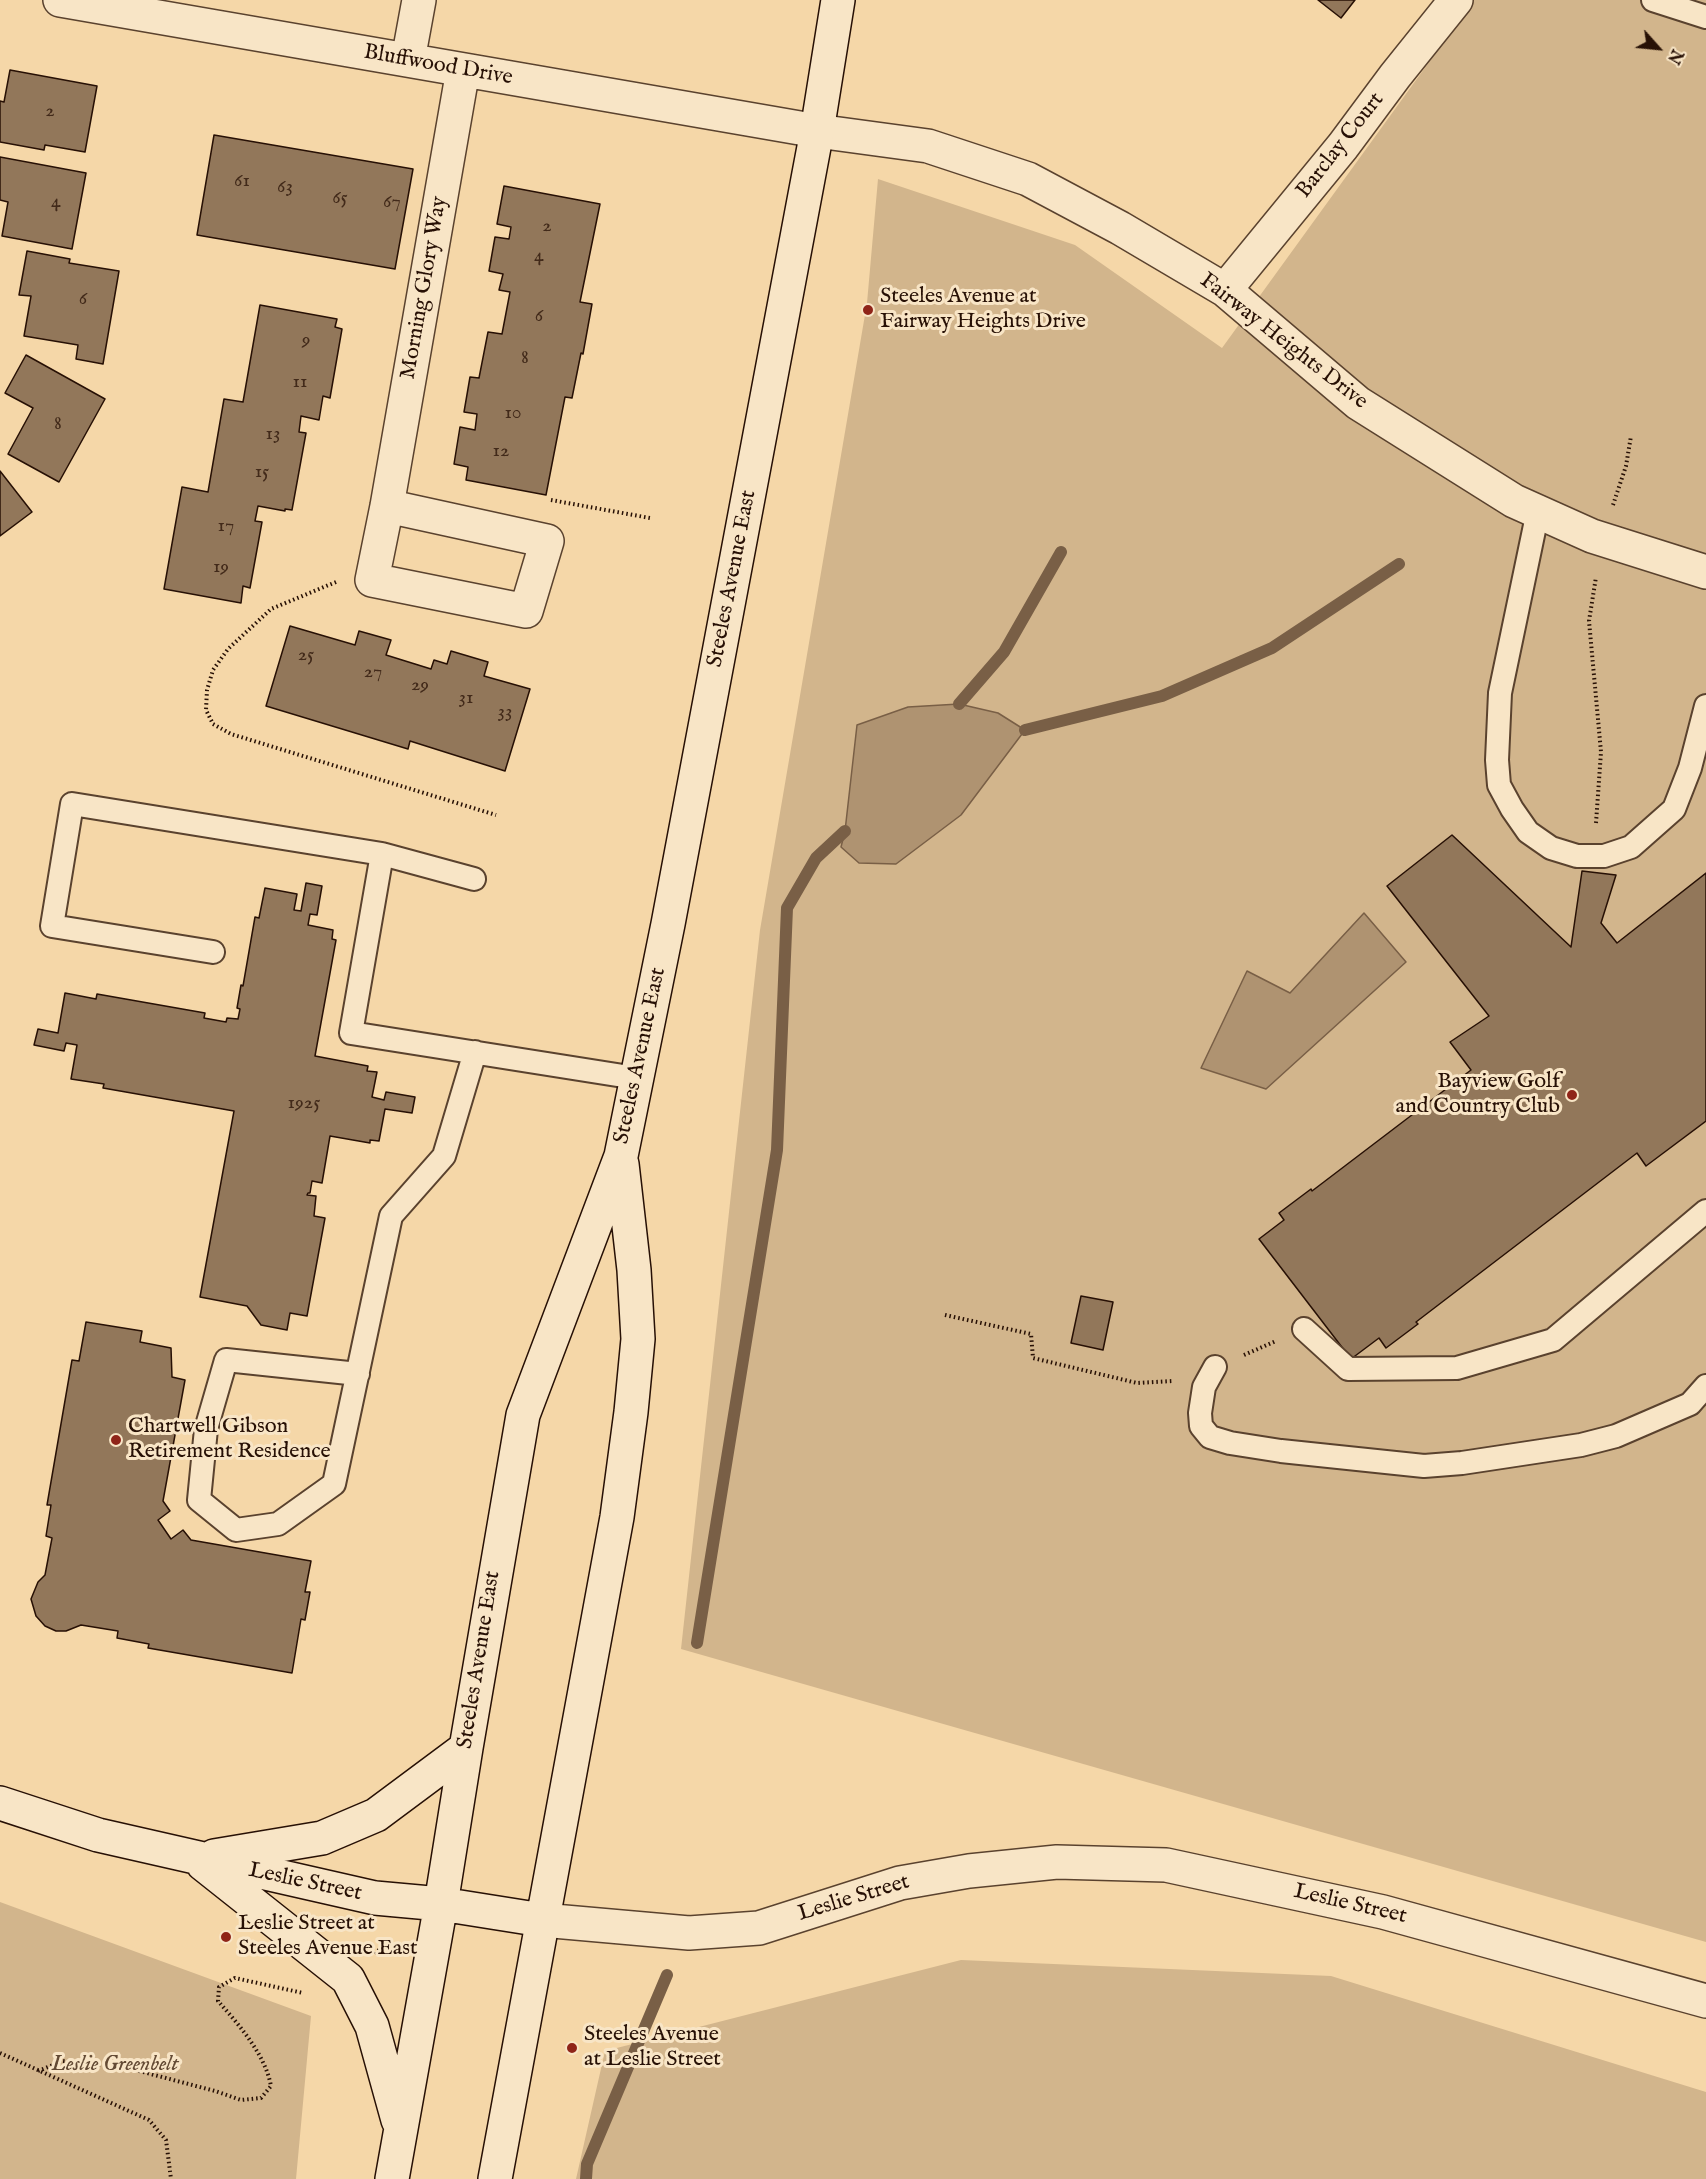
<!DOCTYPE html>
<html>
<head>
<meta charset="utf-8">
<style>
	body { margin:0 }
	#map { position:relative; width:1706px; height:2179px; overflow:hidden; background:#f5d7a8; font-family:"IM FELL English",serif }
	canvas { display:block }
	.north { position:absolute; left:1628px; top:18px; width:60px; height:60px; -webkit-text-stroke:4px #f8e5c6; paint-order:stroke; rotate:117deg; font-size:16px; font-weight:700; line-height:24px; text-align:center; color:#271005 }
	.north::after { content:''; display:block; margin:auto; width:21px; height:27px; background:#271005; clip-path:polygon(50% 0,100% 100%,50% 72%,0 100%) }
</style>
</head>
<body>
<div id="map">
<canvas width="1706" height="2179"></canvas>
<div class="north">N</div>
</div>
<script>
const ctx = document.querySelector('canvas').getContext('2d');
ctx.lineJoin = 'round';
function paint(path, color) { ctx.fillStyle = color; ctx.fill(path, 'evenodd'); }
function stroke(path, color, width, dash) { ctx.strokeStyle = color; ctx.lineWidth = width; ctx.lineCap = dash ? 'butt' : 'round'; ctx.setLineDash(dash || []); ctx.stroke(path); }
function label(font, color, halo, rows, align = 'center') {
  ctx.font = font + ' "IM FELL English",serif'; ctx.lineWidth = 6; ctx.setLineDash([]); ctx.textBaseline = 'middle'; ctx.strokeStyle = halo; ctx.fillStyle = color; for (const [text, x, y, turn = 0] of rows) {
    ctx.save(); ctx.translate(x, y); ctx.rotate((+turn || 0) * Math.PI / 180); ctx.textAlign = isNaN(turn) ? turn : align; if (halo) ctx.strokeText(text, 0, 0); ctx.fillText(text, 0, 0); ctx.restore();
  }
}
const green = new Path2D(`
	M1474,0H1706V1942L681,1649L760,930L867,303L878,179L1075,245L1222,348Z
	M0,1902L311,2016L296,2179H0Z
	M961,1960L1331,1976L1706,2092V2179H576L605,2051Z`);
const water = new Path2D(`
	M959,704L998,713L1025,730L961,815L896,864L859,863L841,847L845,831L857,725L908,707Z
	M1364,913L1406,962L1266,1089L1201,1068L1247,971L1290,993Z`);
const stream = new Path2D(`
	M959,704L1004,652L1061,552
	M1025,730L1162,696L1272,648L1399,564
	M697,1643L777,1150L787,908L816,858L845,831
	M586,2179L587,2164L667,1975`);
const building = new Path2D(`
	M1318,0H1355L1341,18Z
	M10,70L97,86L85,152L45,145L44,150L0,142V101L4,102Z
	M214,135L413,169L395,269L197,235Z
	M0,157L86,173L72,249L2,236L8,202L0,200Z
	M504,186L600,204L580,302L592,304L583,354L581,353L572,398L565,397L546,495L466,480L468,467L454,464L460,427L475,430L477,414L464,412L470,377L479,378L488,332L502,334L510,292L499,290L503,274L489,271L495,237L509,239L511,227L497,224Z
	M27,251L70,259L69,263L119,271L103,364L76,359L78,345L24,336L31,296L19,295Z
	M260,305L337,319L335,327L342,329L330,398L323,396L319,420L301,416L299,432L306,433L292,510L285,509V511L258,506L255,521L262,522L250,588L243,586L241,603L164,589L182,487L208,492L224,399L243,402Z
	M26,355L105,399L59,482L8,454L33,408L5,393Z
	M0,471L32,512L0,536Z
	M290,626L355,645L359,631L391,640L386,655L431,669L434,660L447,664L451,651L488,662L484,676L530,689L505,771L410,741L408,749L266,706Z
	M1452,835L1571,947L1582,871L1616,875L1601,923L1617,943L1706,873V1121L1646,1166L1637,1153L1416,1322L1418,1324L1386,1348L1379,1338L1351,1359L1259,1239L1284,1220L1279,1213L1311,1189L1312,1191L1471,1070L1450,1042L1489,1016L1387,886Z
	M306,883L322,886L317,915L310,914L308,925L333,930L332,939L336,940L315,1056L368,1066L367,1071L377,1072L372,1097L384,1100L386,1092L415,1097L412,1113L385,1109L379,1141L370,1140V1143L330,1136L322,1183L312,1181L310,1193H308L307,1195L316,1196L314,1216L325,1218L307,1316L290,1313L287,1330L261,1325L247,1306L200,1297L234,1111L103,1088L104,1084L71,1079L77,1045L66,1043L64,1051L34,1045L38,1029L58,1033L65,993L96,999L97,994L205,1013L204,1018L226,1022L227,1018L238,1019L240,1009L237,1008L241,985L243,986L255,917L259,918L265,888L297,894L294,910L301,911Z
	M1081,1296L1113,1302L1103,1350L1071,1343Z
	M86,1322L142,1331L140,1342L171,1348L172,1377L185,1380L163,1501L170,1511L158,1520L171,1539L183,1530L191,1540L311,1561L305,1592H310L305,1620L301,1619L292,1673L148,1648L149,1644L117,1638L118,1631L81,1625L66,1631H56L45,1626L36,1616L31,1599L38,1582L45,1575L52,1538L46,1536L51,1505H47L72,1360L79,1361Z`);
const path = new Path2D(`
	M551,500L650,518
	M1613,505L1626,466L1631,436
	M336,582L271,609L228,649L213,670L207,690L206,710L213,724L231,734L496,815
	M1596,823L1601,752L1589,621L1596,577
	M945,1315L1031,1334L1033,1358L1137,1383L1173,1381
	M1244,1355L1276,1341
	M375,1954L383,1946
	M0,2053L149,2120L166,2140L171,2179
	M38,2071L63,2061L128,2068L215,2091L241,2100L261,2098L271,2086C265,2054 239,2025 218,2001L219,1987L235,1978L303,1993`);
const service = new Path2D(`
	M1653,0L1706,17
	M1538,511L1500,693L1497,760L1499,785L1512,809L1528,832L1551,848L1577,856H1604L1631,847L1674,809L1690,768L1706,706
	M474,879L382,854L351,1033L636,1078
	M213,952L52,926L72,804L382,854
	M1304,1329L1348,1369L1457,1368L1553,1340L1706,1211
	M1215,1367L1204,1387L1200,1413L1201,1426L1210,1437L1230,1443L1281,1451L1424,1466L1462,1463L1581,1445L1616,1436L1690,1404L1706,1386
	M358,1374L226,1360L206,1429L199,1500L236,1530L278,1524L334,1484L391,1216L444,1156L475,1052`);
const minor = new Path2D(`
	M60,0L817,131L928,146L1028,179L1120,228L1225,290L1358,403L1514,501L1592,536L1706,572
	M408,60L419,0
	M1225,290L1343,146L1395,76L1456,0
	M387,506L547,541L526,611L372,580L387,506L463,70
	M542,1920L689,1933L759,1928L900,1883L969,1871L1057,1862L1166,1865L1383,1912L1706,2001`);
const secondary = new Path2D(`
	M0,1803L98,1835L375,1898L441,1904L542,1920
	M214,1856L322,1838L376,1815L466,1748
	M203,1864L348,1979L372,2026L398,2120
	M392,2179L441,1904L466,1748L523,1415L621,1156L668,924L817,131L838,0
	M495,2179L617,1517L631,1412L638,1339L634,1270L622,1164`);
const markers = [
	[868,310,6,"#8f2418"],
	[1572,1095,6,"#8f2418"],
	[116,1440,6,"#8f2418"],
	[226,1937,6,"#8f2418"],
	[572,2048,6,"#8f2418"]
];
const numberNames = [
	["2",50,112],
	["61",242,182],
	["63",285,188],
	["65",340,199],
	["4",56,203],
	["67",392,203],
	["2",547,227],
	["4",539,257],
	["6",83,300],
	["6",539,317],
	["9",306,341],
	["8",525,359],
	["11",300,383],
	["10",513,414],
	["8",58,425],
	["13",273,435],
	["12",501,452],
	["15",262,473],
	["17",226,527],
	["19",221,568],
	["25",306,656],
	["27",373,673],
	["29",420,686],
	["31",466,699],
	["33",505,713],
	["1925",304,1104]
];
const streetNames = [
	["Bluffwood Drive",438,66,10],
	["Barclay Court",1341,146,-52],
	["Morning Glory Way",425,288,-80],
	["Fairway Heights Drive",1283,342,38],
	["Steeles Avenue East",733,579,-79],
	["Steeles Avenue East",641,1056,-78],
	["Steeles Avenue East",480,1660,-81],
	["Leslie Street",305,1883,12],
	["Leslie Street",854,1899,-17],
	["Leslie Street",1350,1905,13]
];
const poiNames = [
	["Steeles Avenue at",880,297],
	["Fairway Heights Drive",880,322],
	["Bayview Golf",1560,1082,"right"],
	["and Country Club",1560,1107,"right"],
	["Chartwell Gibson",128,1427],
	["Retirement Residence",128,1452],
	["Leslie Street at",238,1924],
	["Steeles Avenue East",238,1949],
	["Steeles Avenue",584,2035],
	["at Leslie Street",584,2060]
];
const parkNames = [
	["Leslie Greenbelt",115,2065]
];
paint(green, '#d2b58c');
paint(water, '#af9371');
stroke(water, '#795f46', 1.5);
stroke(stream, '#795f46', 12);
paint(building, '#92775a');
stroke(building, '#271005', 1.5);
stroke(service, '#5a422e', 26);
stroke(minor, '#5a422e', 36);
stroke(secondary, '#271005', 36);
stroke(path, '#271005', 4, [1.5, 3]);
stroke(service, '#f8e5c6', 22);
stroke(minor, '#f8e5c6', 33);
stroke(secondary, '#f8e5c6', 33);
for (const [x, y, r, color] of markers) { const dot = new Path2D(); dot.arc(x, y, r, 0, 2 * Math.PI); ctx.fillStyle = color; ctx.fill(dot); stroke(dot, '#f8e5c6', 2); }
label('20px', '#422a1a', null, numberNames);
label('22px', '#271005', '#f8e5c6', streetNames);
label('22px', '#271005', '#f8e5c6', poiNames, 'left');
label('italic 22px', '#634a34', '#f8e5c6', parkNames);
</script>
</body>
</html>
